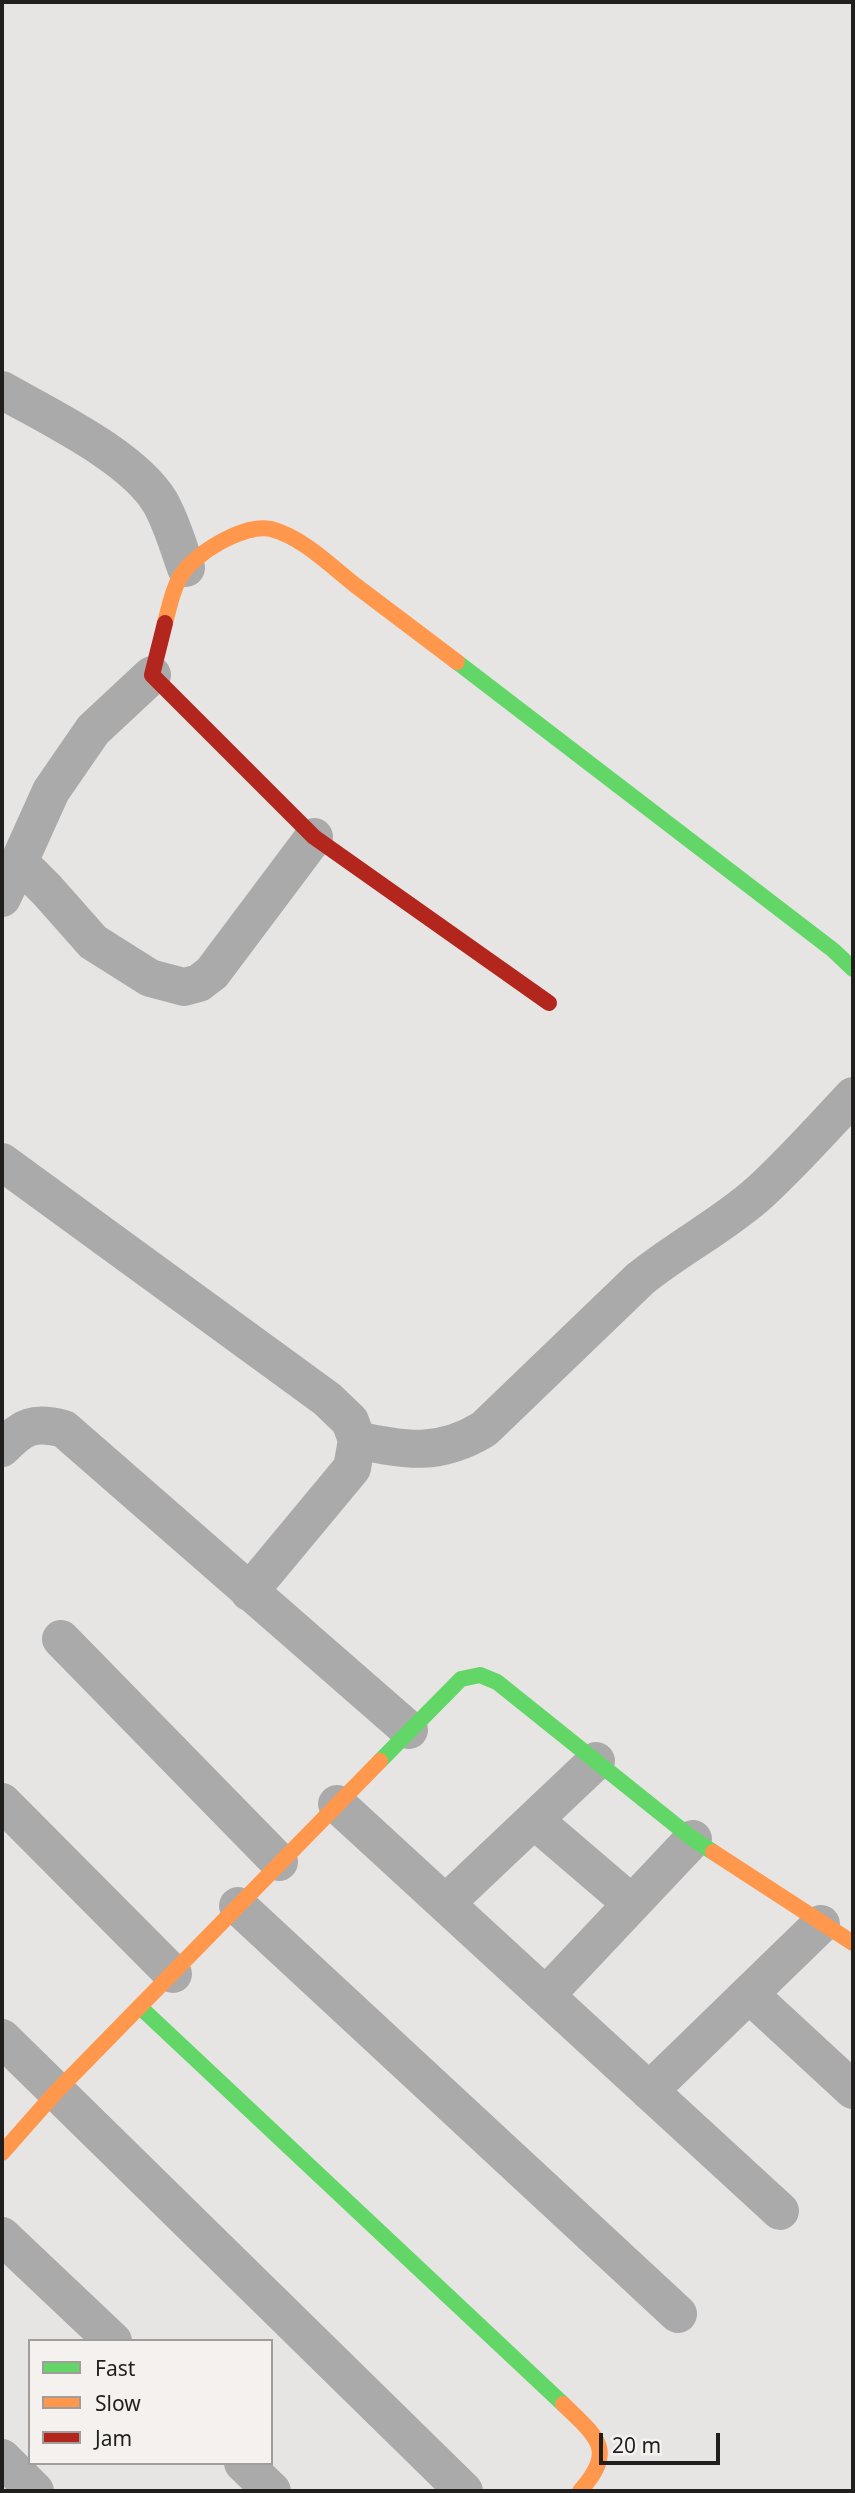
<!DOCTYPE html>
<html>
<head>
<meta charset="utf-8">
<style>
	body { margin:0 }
	#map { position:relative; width:855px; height:2493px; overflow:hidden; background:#e7e5e3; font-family:"Noto Sans",sans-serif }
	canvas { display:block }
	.frame { position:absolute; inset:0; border:4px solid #201f1e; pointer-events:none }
	.legend { position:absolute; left:28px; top:2339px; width:245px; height:126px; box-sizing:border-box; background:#f5f1ef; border:2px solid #a09d9b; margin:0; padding:9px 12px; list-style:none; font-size:21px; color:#201f1e }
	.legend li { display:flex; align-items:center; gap:14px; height:35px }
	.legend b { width:35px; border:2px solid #a09d9b }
	.scale { position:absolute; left:599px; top:2433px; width:121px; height:32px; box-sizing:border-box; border:4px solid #201f1e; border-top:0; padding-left:9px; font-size:21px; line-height:24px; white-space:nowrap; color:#201f1e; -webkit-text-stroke:5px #f5f1ef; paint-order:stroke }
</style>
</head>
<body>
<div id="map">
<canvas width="855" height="2493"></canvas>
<div class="frame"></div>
<ul class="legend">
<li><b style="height:9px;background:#63d668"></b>Fast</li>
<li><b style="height:9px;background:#ff974d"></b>Slow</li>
<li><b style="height:9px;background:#b3261e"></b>Jam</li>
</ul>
<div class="scale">20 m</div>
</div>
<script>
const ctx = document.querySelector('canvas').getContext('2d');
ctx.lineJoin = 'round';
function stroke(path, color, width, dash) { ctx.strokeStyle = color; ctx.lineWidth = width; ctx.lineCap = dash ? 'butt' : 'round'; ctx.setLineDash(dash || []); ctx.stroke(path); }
const street = new Path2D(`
	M2,390C49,417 132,456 160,502C172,523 178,546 186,568
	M152,675L93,730L51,791L19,862L47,890L93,942L150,978L184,987L199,983L212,973L314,837
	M2,898L19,862
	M2,1162L327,1399L350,1421L357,1440L352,1468L249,1592
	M357,1440C406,1451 440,1456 484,1429L640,1279C678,1248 722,1226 759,1193C792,1163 822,1129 853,1096
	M2,1448C23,1426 34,1421 64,1429L409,1730
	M61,1639L279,1862
	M2,1802L173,1974
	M337,1804L780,2211
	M534,1820L631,1903
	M446,1903L596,1761
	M238,1906L678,2314
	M749,1994L853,2090
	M546,1995L693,1839
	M2,2038L464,2491
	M649,2091L821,1924
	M2,2236L113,2341
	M2,2458L35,2491
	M243,2463L272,2491`);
const fast = new Path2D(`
	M457,662L833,950L853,969
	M380,1761L461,1679L480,1675L497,1682L693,1839L713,1852
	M140,2007L563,2404`);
const slow = new Path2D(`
	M165,623C169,608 172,591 180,577C193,554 244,523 271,529C302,537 330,565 355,585C389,611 423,636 457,662
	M713,1852L853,1943
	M2,2153L55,2093L380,1761
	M563,2404C597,2437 617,2450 580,2491`);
const jam = new Path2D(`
	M165,623L152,675L314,837L549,1003`);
stroke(street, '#abaaaa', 38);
stroke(fast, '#63d668', 16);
stroke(slow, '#ff974d', 16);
stroke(jam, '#b3261e', 16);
</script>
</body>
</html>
